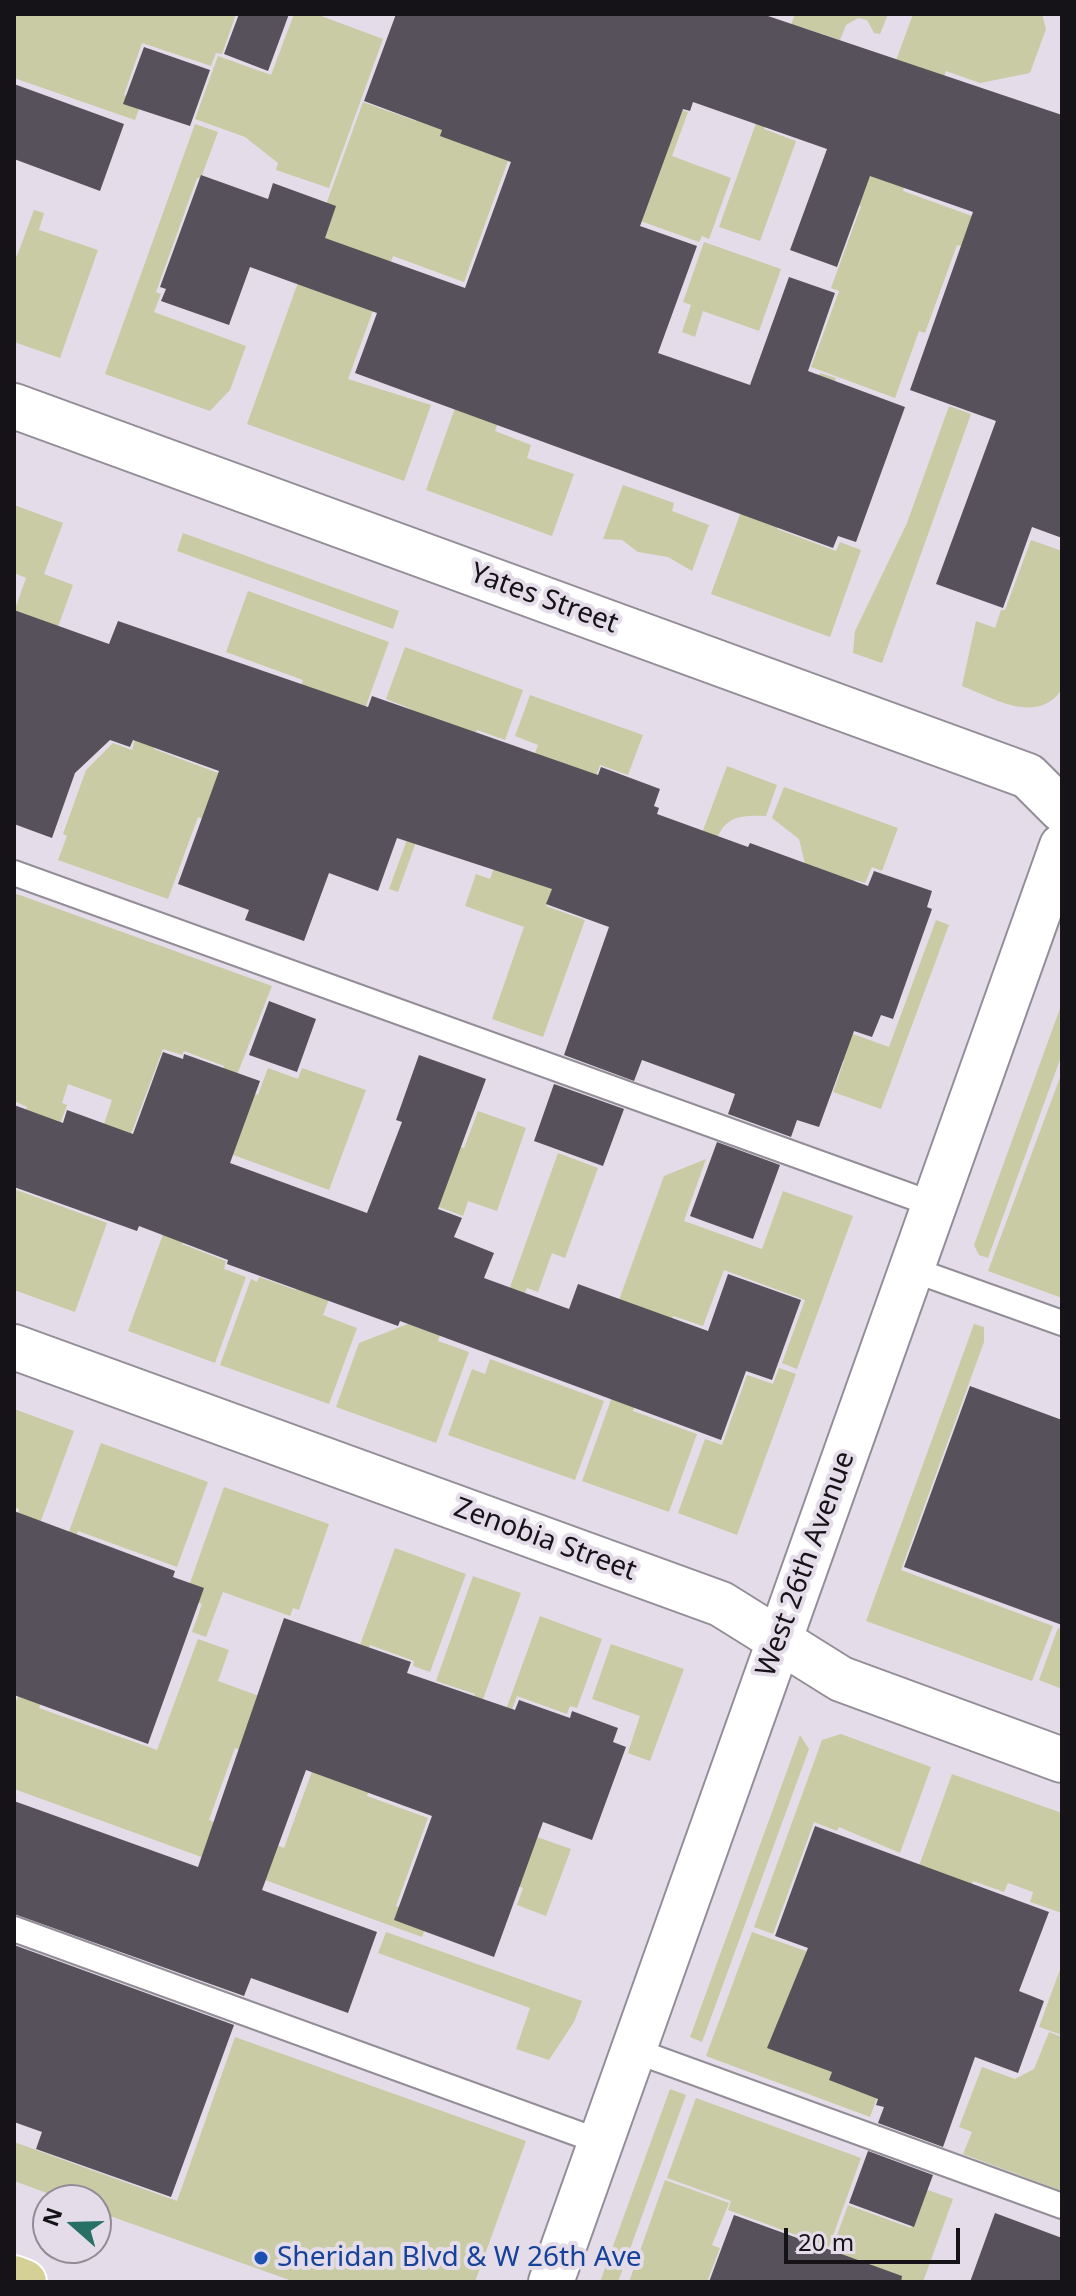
<!DOCTYPE html>
<html>
<head>
<meta charset="utf-8">
<style>
	body { margin:0 }
	#map { position:relative; width:1076px; height:2296px; overflow:hidden; background:#e4dde9; font-family:"Noto Sans",sans-serif }
	canvas { display:block }
	.frame { position:absolute; inset:0; border:16px solid #151317; pointer-events:none }
	.north { position:absolute; left:32px; top:2184px; width:80px; height:80px; box-sizing:border-box; background:#e4dde9; border:2px solid #918c95; border-radius:50%; rotate:290deg; font-size:22px; font-weight:700; line-height:32px; text-align:center; color:#151317 }
	.north::after { content:''; display:block; margin:auto; width:28px; height:36px; background:#286f66; clip-path:polygon(50% 0,100% 100%,50% 72%,0 100%) }
	.scale { position:absolute; left:784px; top:2228px; width:176px; height:36px; box-sizing:border-box; border:4px solid #151317; border-top:0; padding-left:10px; font-size:24px; line-height:28px; white-space:nowrap; color:#151317; -webkit-text-stroke:6px #e4dde9; paint-order:stroke }
</style>
</head>
<body>
<div id="map">
<canvas width="1076" height="2296"></canvas>
<div class="frame"></div>
<div class="north">N</div>
<div class="scale">20 m</div>
</div>
<script>
const ctx = document.querySelector('canvas').getContext('2d');
ctx.lineJoin = 'round';
function paint(path, color) { ctx.fillStyle = color; ctx.fill(path, 'evenodd'); }
function stroke(path, color, width, dash) { ctx.strokeStyle = color; ctx.lineWidth = width; ctx.lineCap = dash ? 'butt' : 'round'; ctx.setLineDash(dash || []); ctx.stroke(path); }
function label(font, color, halo, rows, align = 'center') {
  ctx.font = font + ' "Noto Sans",sans-serif'; ctx.lineWidth = 8; ctx.setLineDash([]); ctx.textBaseline = 'middle'; ctx.strokeStyle = halo; ctx.fillStyle = color; for (const [text, x, y, turn = 0] of rows) {
    ctx.save(); ctx.translate(x, y); ctx.rotate((+turn || 0) * Math.PI / 180); ctx.textAlign = isNaN(turn) ? turn : align; if (halo) ctx.strokeText(text, 0, 0); ctx.fillText(text, 0, 0); ctx.restore();
  }
}
const green = new Path2D(`
	M14,14H236L222,54L216,53L211,66L142,43L124,95L142,101L135,120L14,78Z
	M294,14H316L383,39L329,188L276,170L278,163L245,137L195,119L218,56L271,75Z
	M646,14L619,88L688,112L672,156L731,178L709,239L702,236L699,242L507,173L513,158Z
	M795,14H888L880,34L874,33L867,20L858,18L846,25L840,40L801,27L764,129L796,141L760,241L719,227Z
	M913,14H1042L1046,29L1030,73L980,83L946,71L903,191L972,216L962,246L957,245L925,333L919,331L895,398L811,367L839,291L831,288L861,206L845,200Z
	M441,54L509,158L464,282L393,256L348,379L431,405L404,481L247,424L363,102L416,121Z
	M195,124L218,132L201,178H197L156,292L161,294L154,312L246,346L230,390L210,411L105,374Z
	M34,210L44,213L39,230L98,250L60,358L14,342V255L17,256Z
	M704,242L781,269L759,331L703,311L695,337L682,332L691,305L683,302Z
	M512,247L539,306L495,431L531,445L527,458L574,474L552,536L426,490Z
	M820,373L836,378L825,410L820,408L777,529L836,551L840,542L861,550L830,637L711,594L766,443Z
	M949,406L971,414L882,663L853,653L855,631L907,523Z
	M623,485L674,503L672,511L709,525L692,571L668,557L638,552L622,540L603,539Z
	M14,505L63,523L44,574L73,585L24,722L14,612L26,578L14,573Z
	M183,533L399,611L393,629L177,551Z
	M1031,540L1062,551V689C1038,726 993,698 962,686L976,621L995,628L1001,610H1005Z
	M248,591L389,642L363,714L279,846L198,817L168,899L58,860L67,836L63,834L86,770L113,743L132,750L135,739L154,745V749L221,774L271,767L303,680L226,652Z
	M405,647L523,690L505,740L477,730L471,743L451,745L398,892L389,889L423,796L381,794L411,709L386,699Z
	M530,695L643,735L628,775L600,765L593,785L589,784L546,906L585,920L543,1037L492,1019L524,927L465,906L476,874L490,879L538,745L515,736Z
	M727,766L777,785L766,816C741,815 725,816 716,841L701,836Z
	M784,787L898,828L882,871L872,867L865,883L855,880L812,998L814,1020L889,1047L936,920L949,925L881,1109L833,1092L844,1061L759,1030L805,864L799,839L772,818Z
	M14,893L272,986L233,1085L211,1166L182,1244L226,1261L224,1269L246,1277L215,1363L128,1331L224,1066L184,1051L182,1055L163,1049L131,1134L104,1124L112,1100L68,1084L62,1103L67,1105L36,1191L14,1143L27,1107L14,1101Z
	M1062,1003V1054L988,1258L979,1255L974,1245Z
	M268,1068L298,1079L302,1068L366,1090L329,1190L228,1153L250,1092L258,1095Z
	M1062,1072V1298L988,1271Z
	M478,1111L526,1128L497,1211L468,1201L463,1216L418,1199L404,1127L464,1148Z
	M558,1153L598,1168L565,1258L552,1253L538,1292L527,1288L524,1295L509,1290Z
	M706,1159L684,1221L762,1249L783,1191L853,1216L797,1369L782,1363L805,1300L724,1270L703,1326L673,1316L633,1411L697,1434L669,1512L582,1481L612,1397L587,1388L664,1176Z
	M14,1189L107,1223L75,1312L14,1290Z
	M308,1257L340,1269L323,1315L357,1328L329,1404L220,1365L251,1279L257,1282L259,1277L296,1290Z
	M418,1320L442,1329L438,1341L469,1352L436,1443L336,1407L359,1343Z
	M974,1324L984,1327V1342L901,1570L1053,1626L1032,1681L866,1621Z
	M490,1359L604,1401L575,1480L448,1435L472,1369L485,1374Z
	M779,1368L796,1374L737,1535L678,1513L705,1439L722,1445L747,1375L773,1384Z
	M14,1409L74,1431L39,1526L17,1518L19,1509L14,1507Z
	M101,1443L208,1482L177,1567L78,1531L47,1615L40,1612Z
	M224,1487L329,1524L299,1610L293,1608L290,1616L223,1592L206,1637L192,1632L202,1604L185,1597Z
	M395,1548L466,1574L430,1672L413,1666L414,1661L370,1645L351,1695L343,1692Z
	M473,1576L521,1593L481,1705L473,1702L475,1694L436,1681Z
	M540,1616L602,1639L577,1708L570,1706L567,1714L517,1696L508,1720L503,1718Z
	M1058,1628L1062,1630V1689L1039,1680Z
	M198,1639L229,1650L218,1681L300,1711L281,1764L235,1748L209,1820L284,1848L337,1703L385,1746L367,1796L428,1818L396,1906L429,1918L422,1937L14,1789V1707L28,1669L49,1677L39,1708L157,1750Z
	M611,1644L684,1669L650,1761L628,1753L640,1716L592,1699Z
	M841,1734L931,1767L900,1853L839,1827L837,1831L814,1822L773,1934L754,1927L822,1740Z
	M800,1735L809,1749L702,2042L690,2037Z
	M952,1774L1062,1813V1913L1030,1902L1033,1892L1008,1883L1004,1892L973,1881L939,1971L914,1880Z
	M492,1821L571,1849L546,1916L517,1905L523,1888L513,1884Z
	M386,1932L582,2001L574,2022L549,2060L516,2049L530,2008L378,1953Z
	M752,1932L840,1963L896,2045L870,2117L706,2056Z
	M1062,1964V2035L1039,2027Z
	M1049,2032L1062,2037V2191L963,2154L972,2132L959,2127L982,2067L1015,2079L1034,2069Z
	M235,2037L526,2141L475,2282H295L96,2211V2200H66L14,2181V2142L177,2201Z
	M670,2089L686,2095L618,2282H600Z
	M696,2098L861,2158L829,2247L728,2210L731,2201L667,2178Z
	M665,2180L729,2203L712,2245L720,2248L707,2282H629Z
	M925,2189L953,2199L923,2282H869L837,2259L839,2252L832,2249L848,2205L911,2228Z`);
const building = new Path2D(`
	M239,14H289L268,71L224,54Z
	M396,14H762L1062,115V538L1032,527L1003,608L936,584L996,421L910,390L973,212L870,176L837,267L790,250L827,149L693,102L690,111L683,109L640,226L697,246L658,353L750,385L789,277L835,293L808,371L905,407L856,542L838,536L833,548L355,373L377,313L250,267L229,325L161,301L166,289L160,287L201,175L268,199L273,183L336,206L325,238L465,288L511,162L440,136L442,130L364,101Z
	M144,47L210,70L190,126L123,104Z
	M14,84L124,124L100,191L14,159Z
	M14,610L109,644L118,621L368,707L372,696L598,775L601,767L660,789L654,806L659,808L657,814L748,847L750,843L868,886L874,871L932,891L927,907L932,909L893,1019L881,1015L872,1037L854,1031L819,1127L797,1120L791,1137L728,1114L735,1094L642,1060L634,1081L564,1055L609,927L546,904L552,889L397,838L378,891L329,873L304,941L245,920L249,910L178,884L219,771L133,740L130,747L110,740L75,773L52,838L14,824Z
	M269,1001L316,1019L297,1072L249,1055Z
	M163,1052L183,1059L184,1054L260,1081L230,1163L367,1213L402,1122L396,1120L419,1055L486,1079L438,1209L462,1218L454,1237L494,1253L484,1278L569,1309L578,1284L708,1331L728,1274L801,1300L772,1380L746,1371L721,1440L400,1321L398,1326L227,1264L228,1260L139,1226L137,1231L14,1187V1105L63,1123L67,1110L133,1134Z
	M554,1084L624,1109L603,1166L534,1141Z
	M717,1142L780,1165L753,1239L690,1216Z
	M970,1386L1062,1420V1625L904,1567Z
	M14,1511L175,1571L173,1577L204,1588L148,1744L14,1695Z
	M284,1618L411,1662L407,1673L515,1710L519,1700L570,1718L572,1711L618,1728L613,1742L626,1747L592,1840L543,1822L494,1957L394,1920L432,1816L306,1770L262,1890L377,1932L348,2013L251,1978L244,1996L14,1914V1801L198,1867Z
	M815,1826L1049,1912L1019,1991L1044,2001L1018,2073L975,2057L943,2147L878,2123L884,2107L876,2105L878,2099L829,2080L832,2072L767,2048L808,1948L775,1936Z
	M14,1945L234,2025L171,2197L36,2149L42,2132L14,2122Z
	M868,2151L933,2175L914,2227L849,2203Z
	M995,2213L1062,2238V2282H970Z
	M734,2215L902,2276L901,2282H709Z`);
const service = new Path2D(`
	M14,873L935,1205
	M911,1269L1062,1323
	M14,1929L601,2142
	M633,2050L1062,2206`);
const minor = new Path2D(`
	M14,406L1028,776L1062,810
	M14,1347L721,1604L841,1679L1062,1760`);
const tertiary = new Path2D(`
	M551,2282L1062,846`);
const primary = new Path2D(`
	M14,2278L24,2282`);
const markers = [
	[261,2258,8,"#1a4fb4"]
];
const streetNames = [
	["Yates Street",544,599,20],
	["Zenobia Street",545,1540,20],
	["West 26th Avenue",806,1564,-70]
];
const transitNames = [
	["Sheridan Blvd & W 26th Ave",277,2258]
];
paint(green, '#c8cba3');
paint(building, '#57515b');
stroke(service, '#938d97', 28);
stroke(minor, '#938d97', 48);
stroke(tertiary, '#938d97', 48);
stroke(primary, '#fff', 48);
stroke(service, '#fff', 24);
stroke(minor, '#fff', 44);
stroke(tertiary, '#fff', 44);
stroke(primary, '#d5d096', 44);
for (const [x, y, r, color] of markers) { const dot = new Path2D(); dot.arc(x, y, r, 0, 2 * Math.PI); ctx.fillStyle = color; ctx.fill(dot); stroke(dot, '#e4dde9', 3); }
label('28px', '#151317', '#e4dde9', streetNames);
label('28px', '#164399', '#e4dde9', transitNames, 'left');
</script>
</body>
</html>
